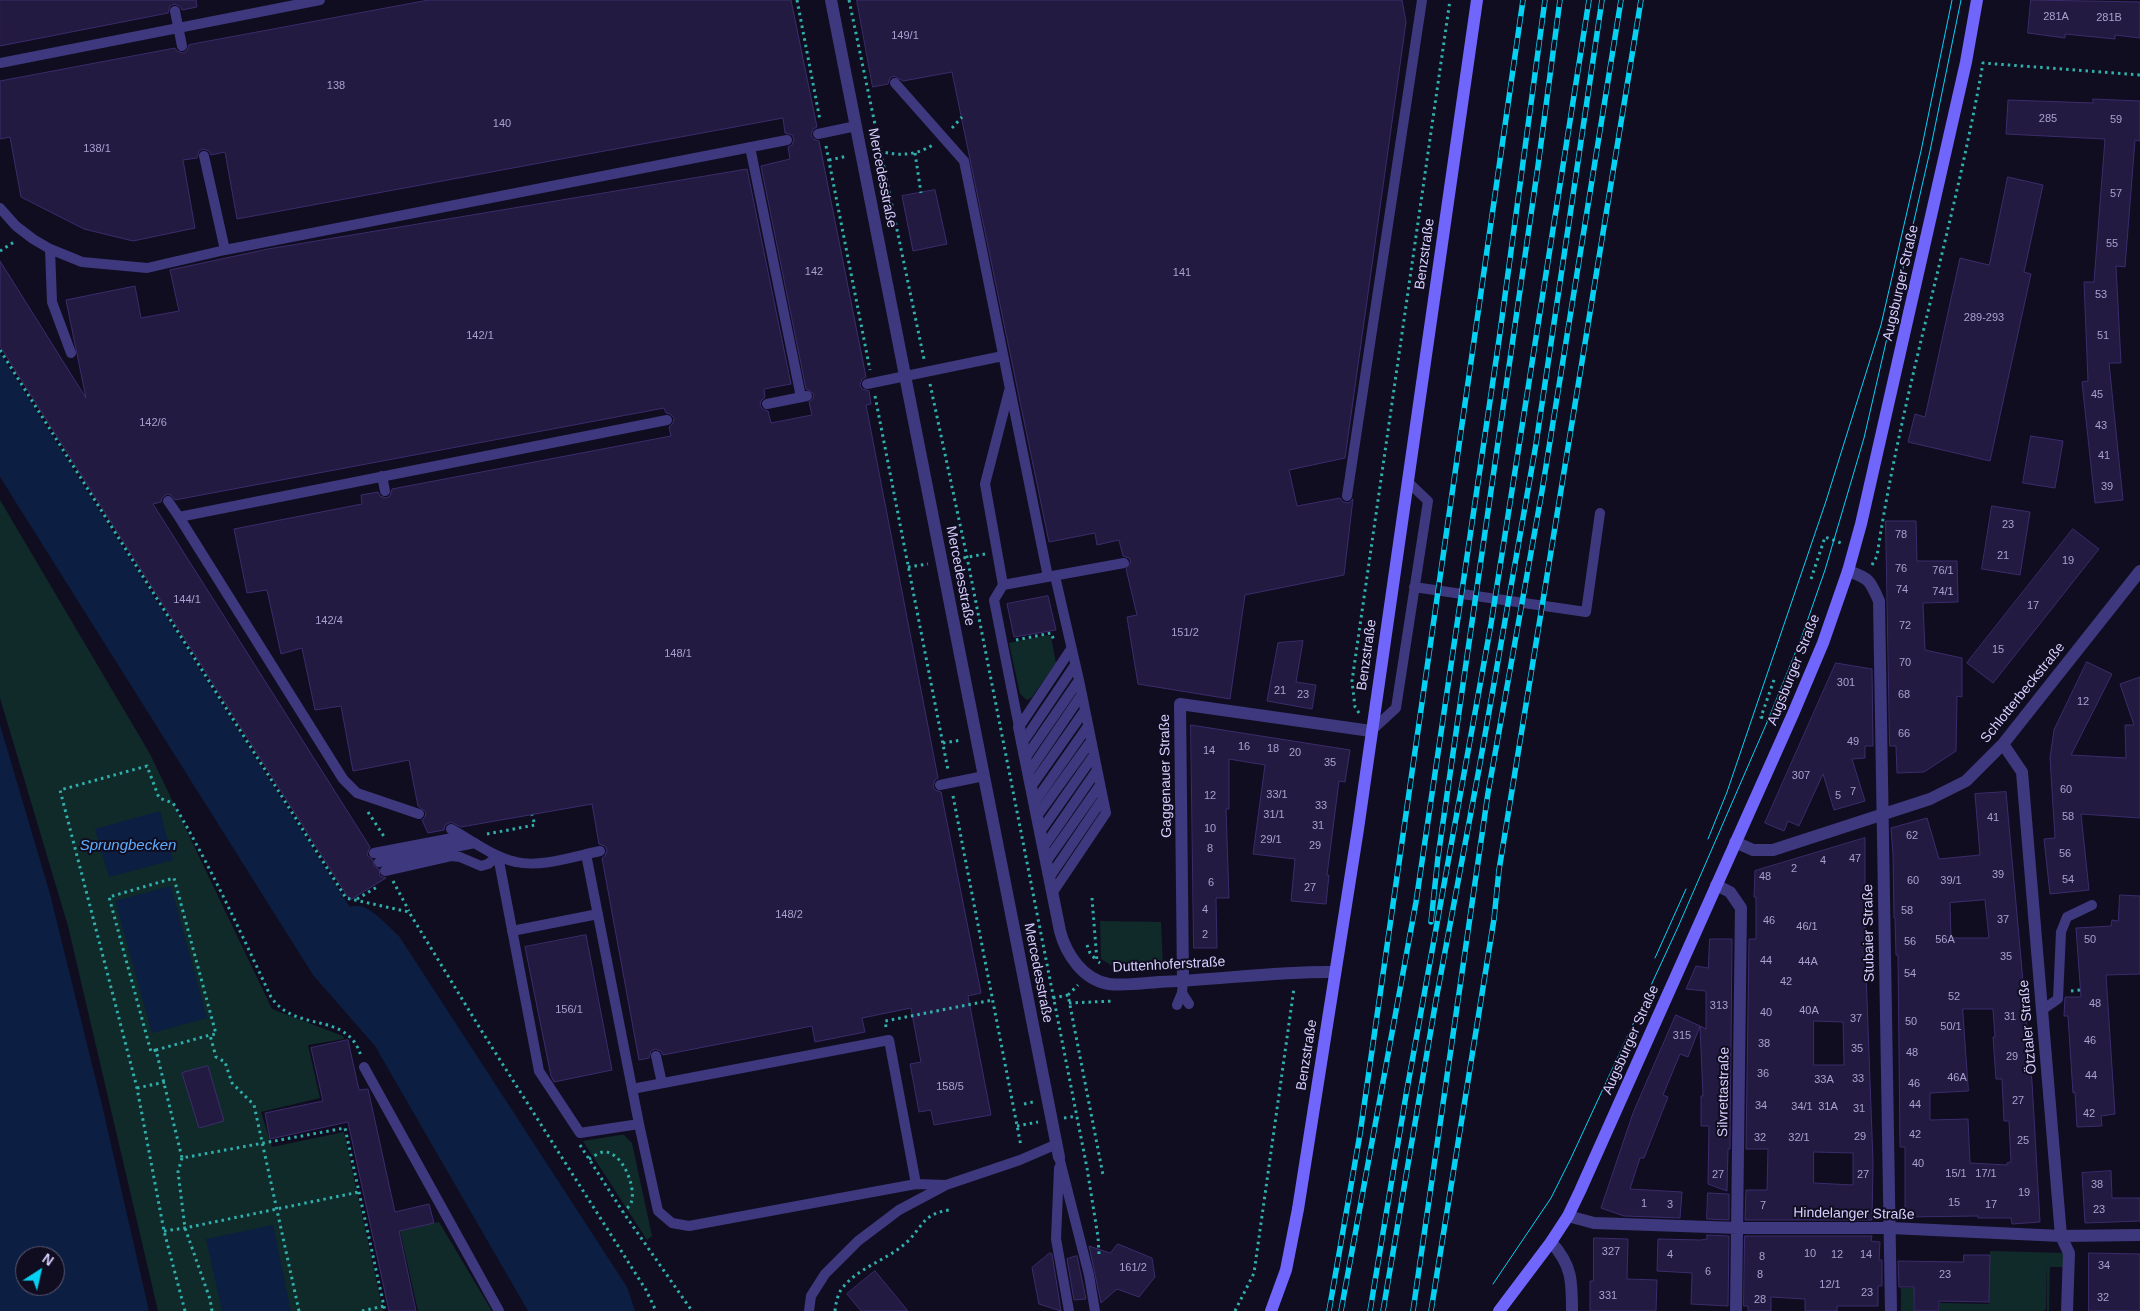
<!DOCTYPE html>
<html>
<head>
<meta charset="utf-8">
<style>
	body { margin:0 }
	#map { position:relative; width:2140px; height:1311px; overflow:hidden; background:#110d20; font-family:Helvetica,sans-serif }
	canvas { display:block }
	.north { position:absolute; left:15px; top:1246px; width:50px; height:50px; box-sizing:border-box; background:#110d20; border:1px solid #5f5a79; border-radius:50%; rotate:35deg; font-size:14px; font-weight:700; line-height:20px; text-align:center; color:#d5cefe }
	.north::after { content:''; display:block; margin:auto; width:18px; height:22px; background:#05d2f3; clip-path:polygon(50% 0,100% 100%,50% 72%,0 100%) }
</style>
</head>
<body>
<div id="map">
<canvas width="2140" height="1311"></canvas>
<div class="north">N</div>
</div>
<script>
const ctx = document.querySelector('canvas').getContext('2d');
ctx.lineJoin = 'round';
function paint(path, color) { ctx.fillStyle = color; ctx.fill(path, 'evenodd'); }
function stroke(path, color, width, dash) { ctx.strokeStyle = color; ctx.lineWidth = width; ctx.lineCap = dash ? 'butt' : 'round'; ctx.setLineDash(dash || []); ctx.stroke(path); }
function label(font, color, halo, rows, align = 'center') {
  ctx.font = font + ' Helvetica,sans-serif'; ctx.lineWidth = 4; ctx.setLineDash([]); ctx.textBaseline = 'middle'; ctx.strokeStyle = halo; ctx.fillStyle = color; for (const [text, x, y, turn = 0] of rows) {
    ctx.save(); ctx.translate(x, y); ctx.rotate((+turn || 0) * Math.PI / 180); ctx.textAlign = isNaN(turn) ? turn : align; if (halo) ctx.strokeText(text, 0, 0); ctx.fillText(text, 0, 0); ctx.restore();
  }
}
const green = new Path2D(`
	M0,500L150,754L272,1009L343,1036L344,1039L308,1045L320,1098L261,1112L272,1147L344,1132L383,1311H158L68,926L0,698Z
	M1048,635L1051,637L1056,663L1032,697L1027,700L1020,694L1009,643Z
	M1100,921L1161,922L1163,967H1114L1101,959Z
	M620,1135H624L632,1143L652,1236L647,1240L583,1141Z
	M439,1222L492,1311H418L400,1231Z
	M1990,1251L2069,1253V1267H2050L2049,1311H2047L2046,1263V1309L2043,1311H1940V1303L1989,1304L1990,1255L2046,1258L1990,1255Z
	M1901,1288H1914L1913,1311H1901Z`);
const water = new Path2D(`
	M0,353L350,907C367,900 387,926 399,936L627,1287L635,1311H528L375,1046L313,975L0,477Z
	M0,725L50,894L102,1105L149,1311H0ZM25,1256H55V1286H25Z
	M160,811L173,860L109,877L95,829Z
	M171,886L207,1018L152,1033L115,901Z
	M273,1225L291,1311H222L206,1239Z`);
const building = new Path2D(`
	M0,0H196L197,7L182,10L180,6L174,4L170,6L168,13L0,46Z
	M429,0H791L817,127L813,129L811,135L813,139L819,141L866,377L862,379L860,385L862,389L869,391L871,404L866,405L938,778L935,780L933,786L935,790L941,792L981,993L968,996L991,1115L934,1125L931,1110L919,1112L910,1064L921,1062L911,1008L862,1018L865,1032L815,1042L812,1026L663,1055L661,1051L655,1049L651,1051L649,1058L639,1060L602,858L605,856L607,850L605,846L599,844L592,804L461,827L451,822L445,825L444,830L428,833L422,820L425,817L426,812L418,806L409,760L353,771L341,706L315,710L302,648L281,654L267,590L247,593L234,529L362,504L361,495L378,492L380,496L386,498L390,496L392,489L671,436L669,427L673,423L674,418L670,414L666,413L664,408L175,500L171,495L167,494L162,498L161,502L153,504L370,847L367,855L373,860L374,866L379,869L380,876L386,878L350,900L0,346V261L86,398L66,300L135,286L141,318L179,311L170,270L268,249L747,169L791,384L764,389L765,397L761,401L760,406L764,410L768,411L771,423L812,415L809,402L813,399L814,394L806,389L761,166L790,159L788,147L792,145L794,139L792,135L785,133L783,118L237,219L225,152L211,155L209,151L203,149L199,151L197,158L183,160L195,228L133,241L84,229L21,197L10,137L0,139V81L175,48L177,51L183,53L187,51L189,45Z
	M857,0H1402L1406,22L1345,458L1289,470L1297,506L1340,498L1343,502L1349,503L1353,499L1344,575L1245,595L1230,699L1138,684L1127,617L1137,615L1126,569L1131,562L1129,558L1123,556L1119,540L1097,545L1095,533L1049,542L952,72L903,81L894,76L890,78L888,84L873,87Z
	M2031,0L2140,2V38L2115,35V39L2065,34V38L2028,33Z
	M2093,99L2140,101V141L2135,140L2125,267L2116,266L2121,363H2109L2123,500L2095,503L2082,382L2088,381L2084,282H2094L2105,139L2006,134L2008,100L2093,103Z
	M2008,177L2043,185L2024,272L2031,274L1990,461L1908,442L1915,414L1925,417L1960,258L1989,265Z
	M935,190L947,244L913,251L902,196Z
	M2031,436L2063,441L2055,488L2023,483Z
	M1992,506L2030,512L2020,575L1982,569Z
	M1886,521H1916L1917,561H1957L1958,602L1923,603L1925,650L1962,658V697L1957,696L1956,751L1924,772L1897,773L1896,746H1890Z
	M2073,529L2099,549L1993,683L1967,663Z
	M1048,596L1056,630L1014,637L1007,604Z
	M1303,641L1296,682L1316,685L1312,709L1267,701L1278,643Z
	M2087,662L2112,674L2071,755L2126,758L2125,725H2134L2120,684L2140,677V818L2081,814L2089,890L2050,894L2044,839L2055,838L2050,758L2054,730Z
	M1836,663L1872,669L1873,746H1865V758L1852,759L1865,801L1834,810L1823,774L1799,826L1788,821L1784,831L1765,823Z
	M1191,725L1350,750L1345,782L1339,781L1327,875H1329L1326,904L1291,901L1295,859L1253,854L1265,765L1229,759V809H1226L1229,898H1216L1217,948H1194Z
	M2006,792L2032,1082L2040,1222L2012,1224L2011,1218H1978V1216L1905,1217V1147H1900L1898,955H1896L1895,918H1894L1893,854L1891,828L1927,818L1939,859L1980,855L1975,794ZM1985,900L1989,938H1951L1950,903ZM1963,1009H1993L1995,1037H1993L1996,1079H2002L2004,1121H2009L2011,1162L2007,1163V1165L1970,1163L1968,1119L1930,1120V1093L1968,1091Z
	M1865,838V946L1873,1162L1872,1220H1745L1746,1190H1767L1768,1149H1746L1749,939H1756V897H1754L1755,871ZM1814,1021L1843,1022L1844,1065H1814ZM1814,1152L1853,1153V1185L1814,1183Z
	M2120,895L2140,896V974L2106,975L2115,1114L2101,1116L2102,1126L2077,1127L2075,1092L2073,1093L2068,1016H2064L2065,997H2081L2076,928L2111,926L2112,920L2118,921Z
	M586,935L612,1070L554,1082L551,1076L525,947Z
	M1710,939H1732L1730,1149H1728L1727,1191L1708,1184L1709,1126H1701V1096H1703L1700,1026L1706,1029V991L1686,989L1696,966L1708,968Z
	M1676,1015L1700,1026L1688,1057L1680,1054L1663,1095L1668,1097L1644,1158H1640L1630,1189L1682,1192L1680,1218L1624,1216L1601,1208L1633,1113Z
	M348,1040L359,1090L368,1089L395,1212L429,1204L434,1223L399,1231L416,1311H389L348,1122L270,1139L265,1113L323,1101L311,1048Z
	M208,1066L224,1121L199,1128L182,1073Z
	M2111,1171L2112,1198H2140V1221L2085,1223L2082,1173Z
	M1708,1193L1729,1194V1220L1707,1219Z
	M1707,1235L1729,1236L1728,1306L1691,1304L1692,1273L1657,1271L1658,1239L1701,1240L1707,1239Z
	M1745,1236H1872L1871,1241L1880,1242L1879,1260H1882V1286H1878V1306H1837V1311H1805V1299L1771,1297V1311H1748V1306H1744Z
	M1594,1238L1628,1239L1627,1279L1657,1280L1656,1311H1590V1281H1593Z
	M1118,1244L1152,1258L1155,1277L1139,1297L1117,1289L1101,1303L1089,1246L1110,1253Z
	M1050,1253L1052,1254L1061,1311L1039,1304L1032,1268Z
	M2089,1253L2140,1254V1311H2089Z
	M1964,1255H1990L1989,1302L1939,1301V1311H1914V1287H1899L1898,1261L1963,1262Z
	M1077,1256L1086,1299L1074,1300L1067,1259Z
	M875,1271L908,1311H861L847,1294Z`);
const path = new Path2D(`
	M797,0L820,120
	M849,0L924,359
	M952,128L962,117
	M826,146L870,370
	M879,151C899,156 914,156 933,145
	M915,153L921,193
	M829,160L848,156
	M0,251L14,242
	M0,350L346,898L409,912L481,1030L646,1290L656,1311
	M930,384L967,557L1087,1168L1098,1237L1099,1254
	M875,396L948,770
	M957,559L985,554
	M1872,565L1877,556C1902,390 1954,229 1983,63L2140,75
	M908,567L928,564
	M1811,579L1825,537L1841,543
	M1016,640L1051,633L1054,640
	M1359,713L1355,707L1352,681L1450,0
	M1775,723L1761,717L1775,677
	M943,743L962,740
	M953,796L1021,1146
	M368,812L385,838
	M487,834L535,825L532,815
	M393,881L409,911
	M1092,898L1097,961L1100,963
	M357,899L377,887
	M1087,945L1090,953L1097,961
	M2071,991L2080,990
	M1068,995L1078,985
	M1053,998L1068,995L1103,1175
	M1069,1003L1114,1001
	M886,1027L885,1021L993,1000
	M156,1050L151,1052L109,897L174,878L216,1034L210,1035
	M137,1088L165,1082
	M1024,1104L1033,1102
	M1064,1118L1077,1116
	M1017,1126L1038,1122
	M580,1145L623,1212L692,1311
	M182,1158L178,1172L185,1228L210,1299L212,1311
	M589,1159C593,1157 598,1153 603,1152C622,1150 637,1188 631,1203C630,1206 625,1210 623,1212
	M164,1231L185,1228L359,1192
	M185,1311L164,1231L137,1088L60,790L147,766L159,798L173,803C210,865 240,931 271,997C296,1034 347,1010 361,1056
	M299,1311L254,1105L232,1083L225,1062L216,1057L210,1035L156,1050L182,1158L345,1128L385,1311
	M362,1311L384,1306
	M835,1311C836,1302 838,1292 844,1286C862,1265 891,1259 910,1239C924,1223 925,1214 949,1210
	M1235,1311L1254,1273L1294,988`);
const lane = new Path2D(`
	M175,11L182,46
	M0,63L320,0
	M895,83L964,161L1048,577
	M818,134L856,126
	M750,147L801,397
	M204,156L225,250
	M0,208L16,226L33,239L50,249L82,262L147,268L225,250L787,140
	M50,249L52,302L71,353
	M867,384L1003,356
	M1009,391L985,484L1003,585L994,600L1019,727
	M767,404L807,396
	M382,476L385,491
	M1347,496L1422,0
	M168,501L179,517
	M1003,585L1124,563
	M1414,587L1586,612L1600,513
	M1019,727L1071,649
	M1371,731L1396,708L1428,501L1407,481
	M1023,742L1075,665
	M1026,757L1079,680
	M1029,772L1082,694
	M940,785L984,776
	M1031,787L1085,710
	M1034,803L1088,726
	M419,814L357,793L343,779L179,517L667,420
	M1037,816L1091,741
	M451,829C471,840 493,857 516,862C540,868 576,856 600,851
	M1040,832L1094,755
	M1043,848L1097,770
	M374,853L463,836
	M586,854L639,1124L658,1211L672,1223L689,1226L916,1184L946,1185
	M379,862L475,843
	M1046,862L1100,785
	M385,871L451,856L460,857L481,866L488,864L498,856L539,1071L580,1133L639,1124
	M1049,878L1102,800
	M1053,892L1106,813L1079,680L1055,576
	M512,931L598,914
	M1182,993L1189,1004
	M1177,1005L1182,993L1183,981
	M2042,1010L2058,999L2061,932L2067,917L2092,905
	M656,1056L662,1083
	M364,1067L499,1311
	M632,1089L889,1040L916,1184
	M1059,1157L1089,1275L1095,1311
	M1059,1168L1056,1239L1069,1311
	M809,1311L811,1296L825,1274L858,1241L899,1210L946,1185L1020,1160L1057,1144`);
const street = new Path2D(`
	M831,0L1059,1157
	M1848,571C1869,578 1870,580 1879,601L1891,1311
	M1019,727L1060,931C1066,954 1083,980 1109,984C1125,986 1143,983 1159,982C1218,980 1276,971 1335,972
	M2003,744L2022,772L2061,1236L2069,1253L2067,1311
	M1735,842L1753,850H1773L1930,799L1966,781L2003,744L2140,571
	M1716,885L1730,892L1741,908L1736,1311
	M1183,981L1180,704L1371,731
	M1568,1216L1594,1223L1738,1228H1891L2061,1236L2140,1235
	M1551,1242C1572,1265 1572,1281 1572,1311`);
const secondary = new Path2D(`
	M1271,1311L1286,1270L1298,1209L1358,829L1477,0
	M1499,1311L1551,1242L1568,1216L1580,1191L1793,714L1823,643L1848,571L1861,524L1966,62L1977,0`);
const tram = new Path2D(`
	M1708,839L1727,792L1826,501L1881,325L1921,151L1952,0
	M1655,958L1686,889
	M1493,1284L1551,1198L1571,1158L1678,927L1768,720L1802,636L1825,570L1864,438L1930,151L1961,0`);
const rail = new Path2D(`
	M1431,922L1438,857L1538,166L1560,0
	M1329,1311L1360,1134L1523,0
	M1341,1311L1416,902L1499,340L1545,0
	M1370,1311L1406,1095L1491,624L1589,0
	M1383,1311L1436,1000L1479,769L1536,444L1602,0
	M1413,1311L1488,793L1542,491L1621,0
	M1431,1311L1494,919L1499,870L1641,0`);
const numberNames = [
	["281A",2056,17],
	["281B",2109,18],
	["149/1",905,36],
	["138",336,86],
	["285",2048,119],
	["59",2116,120],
	["140",502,124],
	["138/1",97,149],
	["57",2116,194],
	["55",2112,244],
	["142",814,272],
	["141",1182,273],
	["53",2101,295],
	["289-293",1984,318],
	["142/1",480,336],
	["51",2103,336],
	["45",2097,395],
	["142/6",153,423],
	["43",2101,426],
	["41",2104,456],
	["39",2107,487],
	["23",2008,525],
	["78",1901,535],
	["21",2003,556],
	["19",2068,561],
	["76",1901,569],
	["76/1",1943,571],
	["74",1902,590],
	["74/1",1943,592],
	["144/1",187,600],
	["17",2033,606],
	["142/4",329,621],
	["72",1905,626],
	["151/2",1185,633],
	["15",1998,650],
	["148/1",678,654],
	["70",1905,663],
	["301",1846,683],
	["21",1280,691],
	["23",1303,695],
	["68",1904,695],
	["12",2083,702],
	["66",1904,734],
	["49",1853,742],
	["16",1244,747],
	["18",1273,749],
	["14",1209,751],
	["20",1295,753],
	["35",1330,763],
	["307",1801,776],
	["60",2066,790],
	["7",1853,792],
	["33/1",1277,795],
	["12",1210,796],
	["5",1838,796],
	["33",1321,806],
	["31/1",1274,815],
	["58",2068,817],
	["41",1993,818],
	["31",1318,826],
	["10",1210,829],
	["62",1912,836],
	["29/1",1271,840],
	["29",1315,846],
	["8",1210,849],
	["56",2065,854],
	["47",1855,859],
	["4",1823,861],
	["2",1794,869],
	["39",1998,875],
	["48",1765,877],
	["54",2068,880],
	["60",1913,881],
	["39/1",1951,881],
	["6",1211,883],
	["27",1310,888],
	["4",1205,910],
	["58",1907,911],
	["148/2",789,915],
	["37",2003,920],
	["46",1769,921],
	["46/1",1807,927],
	["2",1205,935],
	["56A",1945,940],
	["50",2090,940],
	["56",1910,942],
	["35",2006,957],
	["44",1766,961],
	["44A",1808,962],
	["54",1910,974],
	["42",1786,982],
	["52",1954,997],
	["48",2095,1004],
	["313",1719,1006],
	["156/1",569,1010],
	["40A",1809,1011],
	["40",1766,1013],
	["31",2010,1017],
	["37",1856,1019],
	["50",1911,1022],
	["50/1",1951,1027],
	["315",1682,1036],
	["46",2090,1041],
	["38",1764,1044],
	["35",1857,1049],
	["48",1912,1053],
	["29",2012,1057],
	["36",1763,1074],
	["44",2091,1076],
	["46A",1957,1078],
	["33",1858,1079],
	["33A",1824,1080],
	["46",1914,1084],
	["158/5",950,1087],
	["27",2018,1101],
	["44",1915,1105],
	["34",1761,1106],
	["34/1",1802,1107],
	["31A",1828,1107],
	["31",1859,1109],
	["42",2089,1114],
	["42",1915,1135],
	["29",1860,1137],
	["32",1760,1138],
	["32/1",1799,1138],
	["25",2023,1141],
	["40",1918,1164],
	["15/1",1956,1174],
	["17/1",1986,1174],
	["27",1718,1175],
	["27",1863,1175],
	["38",2097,1185],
	["19",2024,1193],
	["15",1954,1203],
	["1",1644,1204],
	["3",1670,1205],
	["17",1991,1205],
	["7",1763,1206],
	["23",2099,1210],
	["327",1611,1252],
	["10",1810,1254],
	["4",1670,1255],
	["12",1837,1255],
	["14",1866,1255],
	["8",1762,1257],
	["34",2104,1266],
	["161/2",1133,1268],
	["6",1708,1272],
	["8",1760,1275],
	["23",1945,1275],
	["12/1",1830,1285],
	["23",1867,1293],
	["331",1608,1296],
	["32",2103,1298],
	["28",1760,1300]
];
const streetNames = [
	["Mercedesstraße",882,178,79],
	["Benzstraße",1425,254,-82],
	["Augsburger Straße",1901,283,-77],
	["Mercedesstraße",960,576,79],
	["Benzstraße",1367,655,-82],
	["Augsburger Straße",1794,670,-68],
	["Schlotterbeckstraße",2023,693,-51],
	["Gaggenauer Straße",1166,776,-91],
	["Stubaier Straße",1869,933,-91],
	["Duttenhoferstraße",1169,965,-3],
	["Mercedesstraße",1038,973,79],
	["Ötztaler Straße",2028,1027,-95],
	["Augsburger Straße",1631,1040,-66],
	["Benzstraße",1307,1055,-81],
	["Silvrettastraße",1724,1092,-89],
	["Hindelanger Straße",1854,1214,1]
];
const waterNames = [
	["Sprungbecken",128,846]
];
paint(green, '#102a2a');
paint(water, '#0c1e41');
paint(building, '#231a41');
stroke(building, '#3b2c6c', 1);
stroke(path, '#30b0ad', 3, [2.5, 4]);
stroke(lane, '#3e397e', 10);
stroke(street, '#3e397e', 12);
stroke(secondary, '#7066fc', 12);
stroke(tram, '#05d2f3', 1);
stroke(rail, '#05d2f3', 5.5);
stroke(rail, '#110d20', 4, [11]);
label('11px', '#a8a1cf', null, numberNames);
label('14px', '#d5cefe', '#110d20', streetNames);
label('italic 15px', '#5eadfc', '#110d20', waterNames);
</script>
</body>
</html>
